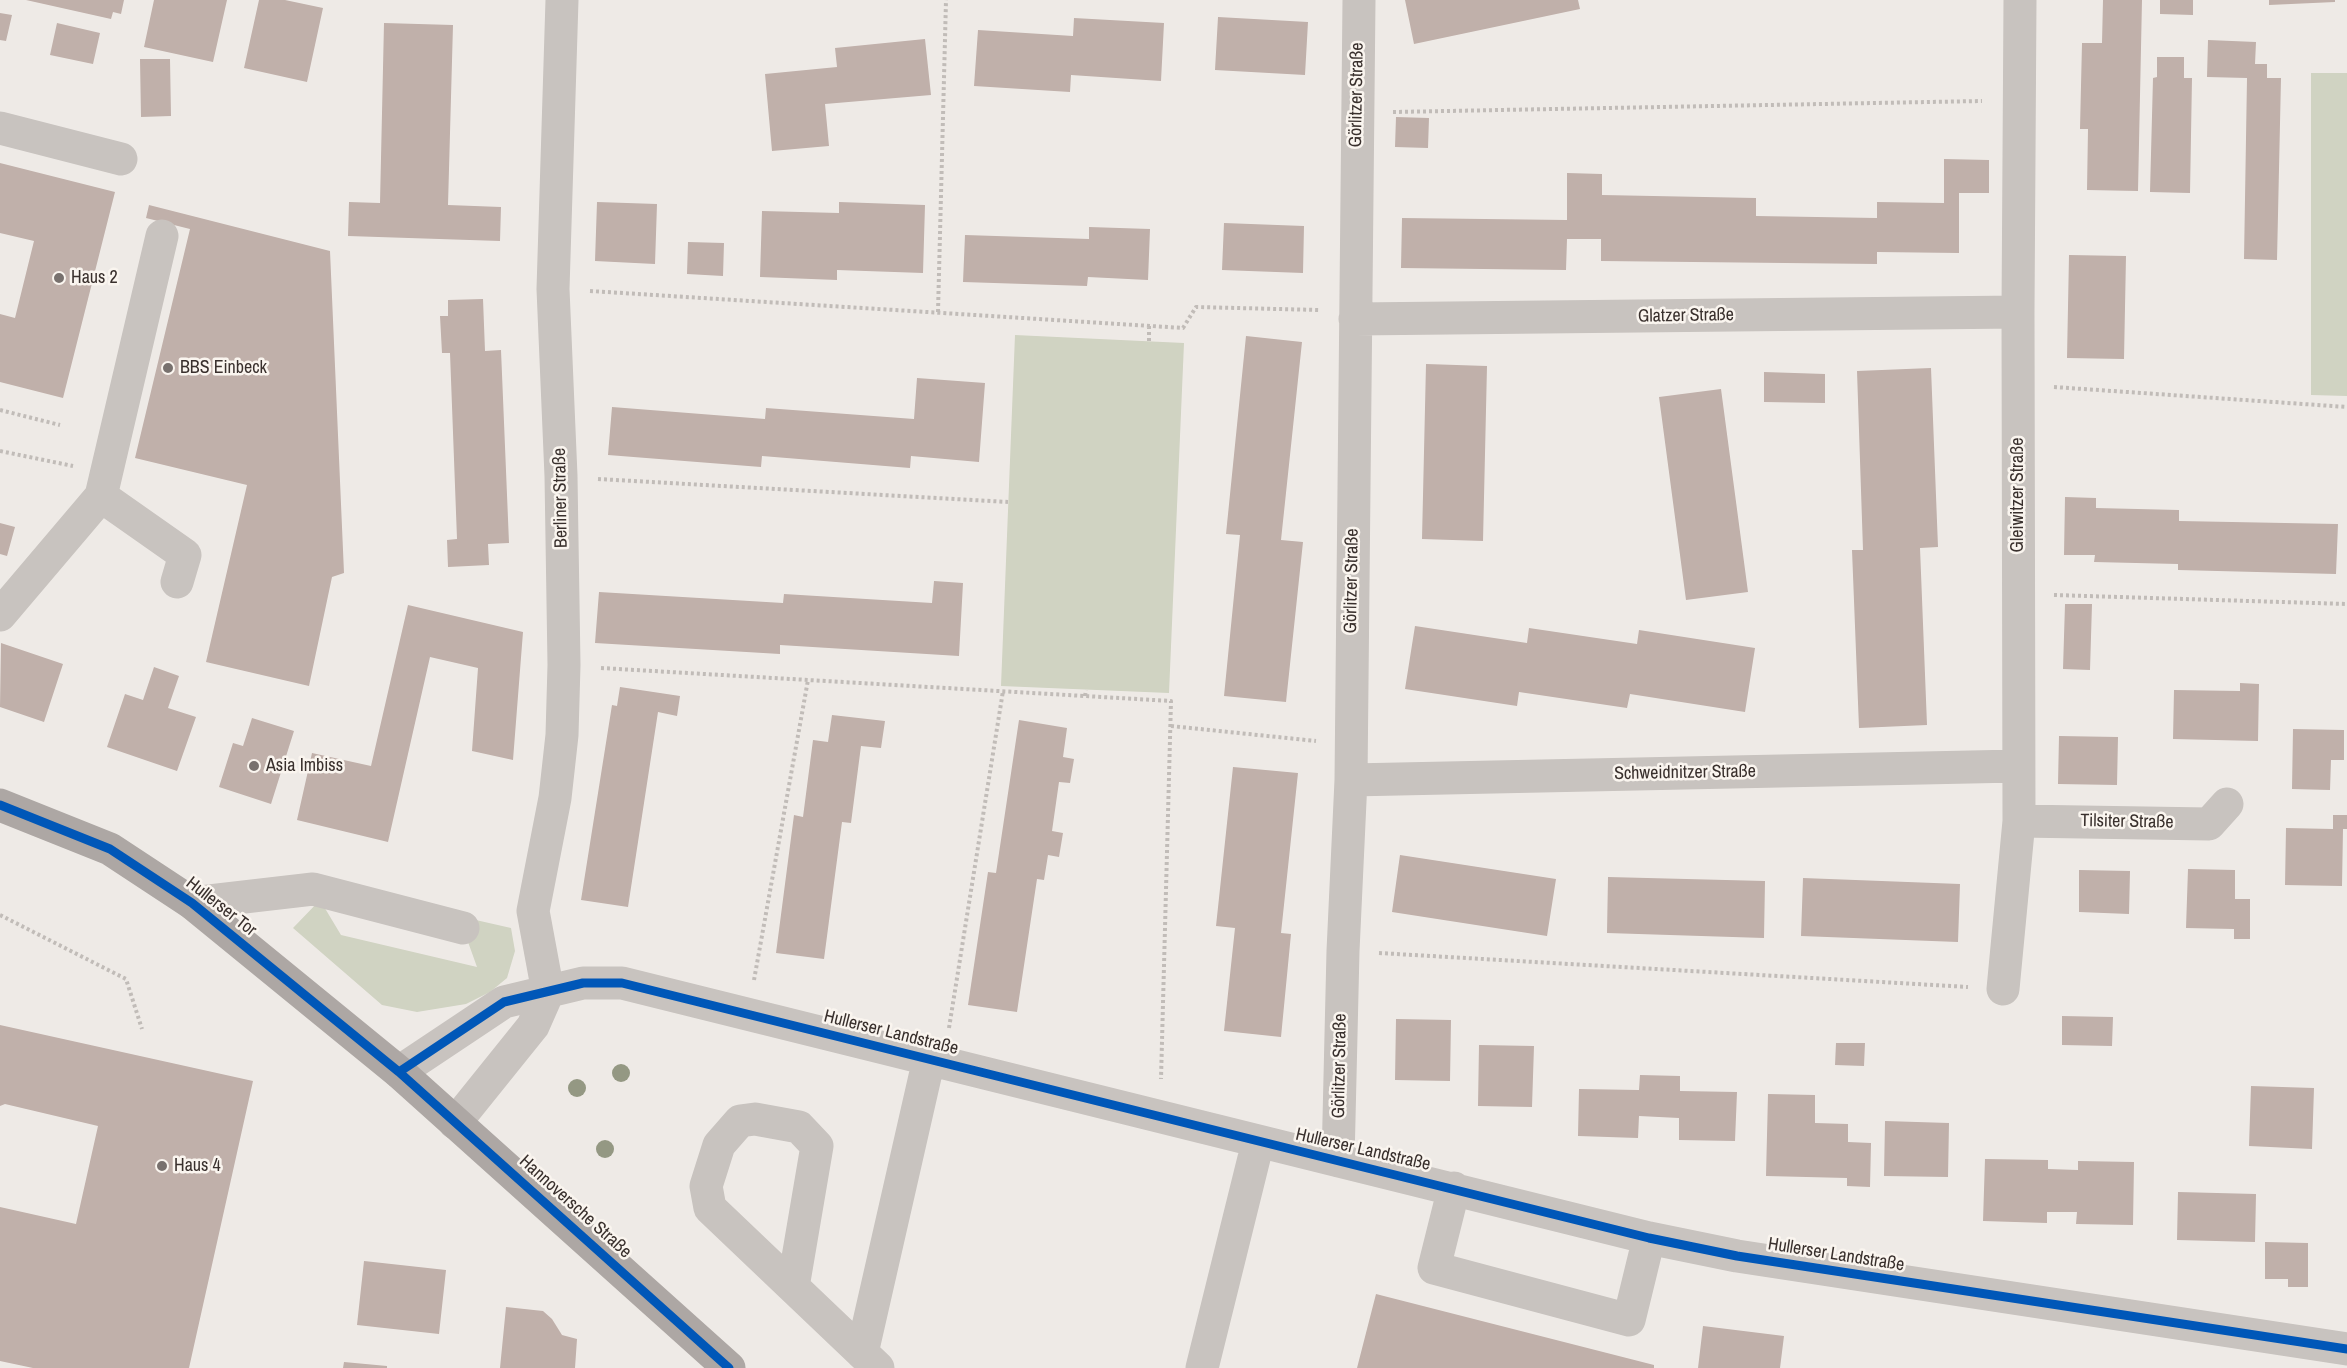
<!DOCTYPE html>
<html>
<head>
<meta charset="utf-8">
<style>
	body { margin:0 }
	canvas { display:block; background:#eeeae6 }
</style>
</head>
<body>
<canvas width="2347" height="1368"></canvas>
<script>
const ctx = document.querySelector('canvas').getContext('2d');
ctx.lineJoin = 'round';
function paint(path, color) { ctx.fillStyle = color; ctx.fill(path, 'evenodd'); }
function stroke(path, color, width, dash) { ctx.strokeStyle = color; ctx.lineWidth = width; ctx.lineCap = dash ? 'butt' : 'round'; ctx.setLineDash(dash || []); ctx.stroke(path); }
function label(font, color, halo, rows, align = 'center') {
  ctx.font = font + ' "Archivo Narrow",sans-serif'; ctx.lineWidth = 5; ctx.setLineDash([]); ctx.textBaseline = 'middle'; ctx.strokeStyle = halo; ctx.fillStyle = color; for (const [text, x, y, turn = 0] of rows) {
    ctx.save(); ctx.translate(x, y); ctx.rotate((+turn || 0) * Math.PI / 180); ctx.textAlign = isNaN(turn) ? turn : align; if (halo) ctx.strokeText(text, 0, 0); ctx.fillText(text, 0, 0); ctx.restore();
  }
}
const green = new Path2D(`
	M2311,73H2347V396L2311,395Z
	M1015,335L1184,343L1169,693L1001,686Z
	M320,900L341,935L477,967L463,928L467,918L511,928L515,951L507,978L490,992L466,1004L417,1012L382,1005L293,928Z`);
const building = new Path2D(`
	M26,0H124L121,14L113,12L111,19Z
	M154,0H227L213,62L144,47Z
	M259,0H285L323,8L307,82L244,68Z
	M1405,0H1578L1580,9L1414,44Z
	M2103,0H2142L2138,191L2087,190L2088,129H2080L2082,43H2102Z
	M2160,0H2193V15L2160,14Z
	M2269,0H2335V2L2269,5Z
	M0,13L12,15L6,41L0,40Z
	M1218,17L1308,22L1305,75L1215,70Z
	M1074,18L1164,23L1161,81L1071,75L1070,92L974,86L978,30L1073,36Z
	M57,23L100,33L93,64L50,55Z
	M384,23L453,25L448,205L501,207L500,241L348,236L349,202L380,203Z
	M925,39L931,95L825,104L829,146L772,151L765,74L837,67L835,48Z
	M2208,40L2256,42L2255,64H2267V78H2281L2277,260L2244,259L2247,78L2207,77Z
	M2157,57H2184V78H2192L2190,193L2150,192L2153,78L2157,77Z
	M140,59H170L171,116L141,117Z
	M1396,117L1429,118L1428,148L1395,147Z
	M1944,159L1989,160V193H1959V253L1877,252V264L1601,261V239H1567L1566,270L1401,268L1402,218L1567,220V173L1602,174V195L1756,198V216L1877,218V202L1944,203Z
	M0,163L115,192L63,398L0,382V314L15,318L34,241L0,233Z
	M597,202L657,204L655,264L595,261Z
	M839,202L925,205L923,273L837,270V280L760,277L762,211L839,213Z
	M149,205L330,251L344,573L332,577L309,686L206,662L247,485L135,458L190,229L146,218Z
	M1224,223L1304,226L1303,273L1222,270Z
	M1089,227L1150,229L1148,280L1088,277L1087,286L963,282L965,235L1089,239Z
	M688,242L724,243L723,276L687,274Z
	M2069,255L2126,256L2124,359L2067,358Z
	M483,299L485,351L501,350L509,543L488,544L489,565L448,567L447,540L457,539L450,353H442L440,316H448V300Z
	M1246,336L1302,342L1281,540L1303,542L1286,702L1224,696L1240,535L1226,534Z
	M1426,364L1487,366L1483,541L1422,539Z
	M1931,368L1938,547L1920,548L1927,725L1859,728L1852,550H1863L1857,371Z
	M1764,372L1825,374V403L1764,402Z
	M917,378L985,383L979,462L911,456L910,468L762,456L761,467L608,455L612,407L765,419L766,408L914,419Z
	M1721,389L1748,592L1686,600L1659,397Z
	M2065,497L2096,498V508L2179,510V521L2338,524L2336,574L2178,570V564L2094,562L2095,555H2064Z
	M0,523L15,527L7,556L0,554Z
	M934,581L963,583L959,656L780,645V654L595,643L599,592L783,603L784,594L932,603Z
	M2065,604H2092L2090,670L2063,669Z
	M408,605L523,632L513,760L472,751L478,668L430,657L388,842L297,820L312,753L371,766Z
	M1415,626L1527,643L1529,628L1637,644L1639,630L1755,648L1745,712L1630,694L1627,708L1519,692L1517,706L1405,689Z
	M1,643L63,664L44,722L0,707Z
	M154,667L179,676L168,708L196,717L177,771L107,747L125,694L143,700Z
	M2240,683L2259,684L2258,741L2173,739L2174,690L2240,691Z
	M620,687L680,696L677,716L658,712L628,907L581,900L612,705L617,706Z
	M832,715L885,721L881,748L861,746L851,823L842,822L824,959L776,953L794,815L803,817L813,740L828,742Z
	M252,718L294,731L271,804L219,787L233,743L243,746Z
	M1019,720L1067,728L1063,757L1074,759L1070,783L1059,782L1052,831L1063,833L1059,857L1048,855L1044,880L1037,879L1017,1012L968,1005L988,872L996,873Z
	M2293,729L2344,730V760H2331L2330,790L2292,789Z
	M2059,736L2118,737L2117,785L2058,784Z
	M1233,767L1298,773L1281,933L1291,934L1281,1037L1224,1031L1235,928L1216,926Z
	M2333,815H2347V829H2343L2342,886L2285,885L2286,828L2333,829Z
	M1400,855L1556,879L1547,936L1392,912Z
	M2188,869L2235,870V899H2250V939H2234V929L2186,928Z
	M2079,870L2130,871L2129,914L2079,912Z
	M1608,877L1765,881L1764,938L1607,933Z
	M1803,878L1960,884L1958,942L1801,936Z
	M2062,1016L2113,1017L2112,1046L2062,1045Z
	M1396,1019L1451,1020L1450,1081L1395,1080Z
	M0,1025L253,1081L189,1368H33L0,1361V1207L76,1224L98,1126L5,1104L0,1106Z
	M1836,1043H1865L1864,1066L1835,1065Z
	M1479,1045L1534,1046L1532,1107L1478,1106Z
	M1640,1075L1680,1076V1091L1737,1092L1735,1141L1679,1140V1118L1639,1116L1638,1138L1578,1136L1579,1089L1639,1090Z
	M2251,1086L2314,1088L2312,1149L2249,1146Z
	M1768,1094L1815,1095V1123L1848,1124V1142L1871,1143L1870,1187L1847,1186V1178L1766,1176Z
	M1885,1121L1949,1123L1948,1177L1884,1176Z
	M1985,1159L2048,1160V1169L2078,1170V1161L2134,1162L2133,1225L2076,1224L2077,1212H2047V1223L1983,1221Z
	M2178,1192L2256,1194L2255,1242L2177,1240Z
	M2265,1242L2308,1243V1287H2288V1279H2265Z
	M364,1261L446,1270L439,1334L357,1325Z
	M1376,1294L1654,1365V1368H1357Z
	M506,1307L543,1311L552,1319L562,1335L577,1339L575,1368H500Z
	M1703,1326L1784,1336L1780,1368H1698Z
	M344,1362L387,1366V1368H343Z`);
const path = new Path2D(`
	M1393,112L1982,101
	M590,291L1183,328L1196,307L1319,310
	M938,312L946,0
	M1149,341V326
	M2054,387L2347,407
	M0,410L60,425
	M0,451L73,466
	M598,479L1008,502
	M2054,595L2347,604
	M601,668L1171,701L1161,1079
	M1085,696L1086,690
	M1171,726L1316,741
	M0,915L126,979L142,1029
	M1379,953L1968,987
	M754,980L808,680
	M949,1028L1003,691`);
const minor = new Path2D(`
	M0,128L121,159
	M1355,319L2018,312
	M101,496L185,555L177,582
	M0,615L101,496L162,236
	M1351,780L2018,766
	M2019,821L2209,824L2227,804
	M192,903L313,889L463,928
	M2003,989L2019,821L2018,312L2020,0
	M548,992L533,911L555,798L562,735L564,665L561,476L553,289L562,0
	M399,1072L504,1002L583,983H622L1649,1238L1737,1256L2347,1349
	M455,1123L533,1026L548,992
	M1338,1161L1343,951L1351,780L1359,0
	M1454,1188L1434,1268L1629,1320L1649,1238
	M793,1287L817,1146L799,1127L755,1119L740,1121L719,1145L706,1186L710,1208L878,1368
	M862,1353L929,1059
	M1202,1368L1258,1142`);
const major = new Path2D(`
	M0,805L110,849L192,903L399,1072L729,1368`);
const cycleway = new Path2D(`
	M0,805L110,849L192,903L399,1072L729,1368
	M399,1072L504,1002L583,983H622L1649,1238L1737,1256L2347,1349`);
const trees = [
	[621,1073],
	[577,1088],
	[605,1149]
];
const markers = [
	[59,278,6,"#78716e"],
	[168,368,6,"#78716e"],
	[254,766,6,"#78716e"],
	[162,1166,6,"#78716e"]
];
const streetNames = [
	["Görlitzer Straße",1357,95,-89],
	["Glatzer Straße",1686,316,-1],
	["Gleiwitzer Straße",2018,495,-90],
	["Berliner Straße",561,498,-91],
	["Görlitzer Straße",1352,581,-89],
	["Schweidnitzer Straße",1685,773,-1],
	["Tilsiter Straße",2127,822,1],
	["Hullerser Tor",221,907,38],
	["Hullerser Landstraße",891,1033,14],
	["Görlitzer Straße",1340,1066,-89],
	["Hullerser Landstraße",1363,1150,13],
	["Hannoversche Straße",575,1207,42],
	["Hullerser Landstraße",1836,1255,9]
];
const poiNames = [
	["Haus 2",71,278],
	["BBS Einbeck",180,368],
	["Asia Imbiss",266,766],
	["Haus 4",174,1166]
];
paint(green, '#d0d3c2');
paint(building, '#c0b0aa');
stroke(path, '#c1bcb8', 4, [3, 3]);
stroke(minor, '#c8c3bf', 33);
stroke(major, '#ada7a4', 33);
stroke(cycleway, '#0057b8', 9);
ctx.fillStyle = '#949883';
for (const [x, y] of trees) { ctx.beginPath(); ctx.arc(x, y, 9, 0, 2 * Math.PI); ctx.fill(); }
for (const [x, y, r, color] of markers) { const dot = new Path2D(); dot.arc(x, y, r, 0, 2 * Math.PI); ctx.fillStyle = color; ctx.fill(dot); stroke(dot, '#faf5ef', 2); }
label('18px', '#39302d', '#faf5ef', streetNames);
label('18px', '#39302d', '#faf5ef', poiNames, 'left');
</script>
</body>
</html>
